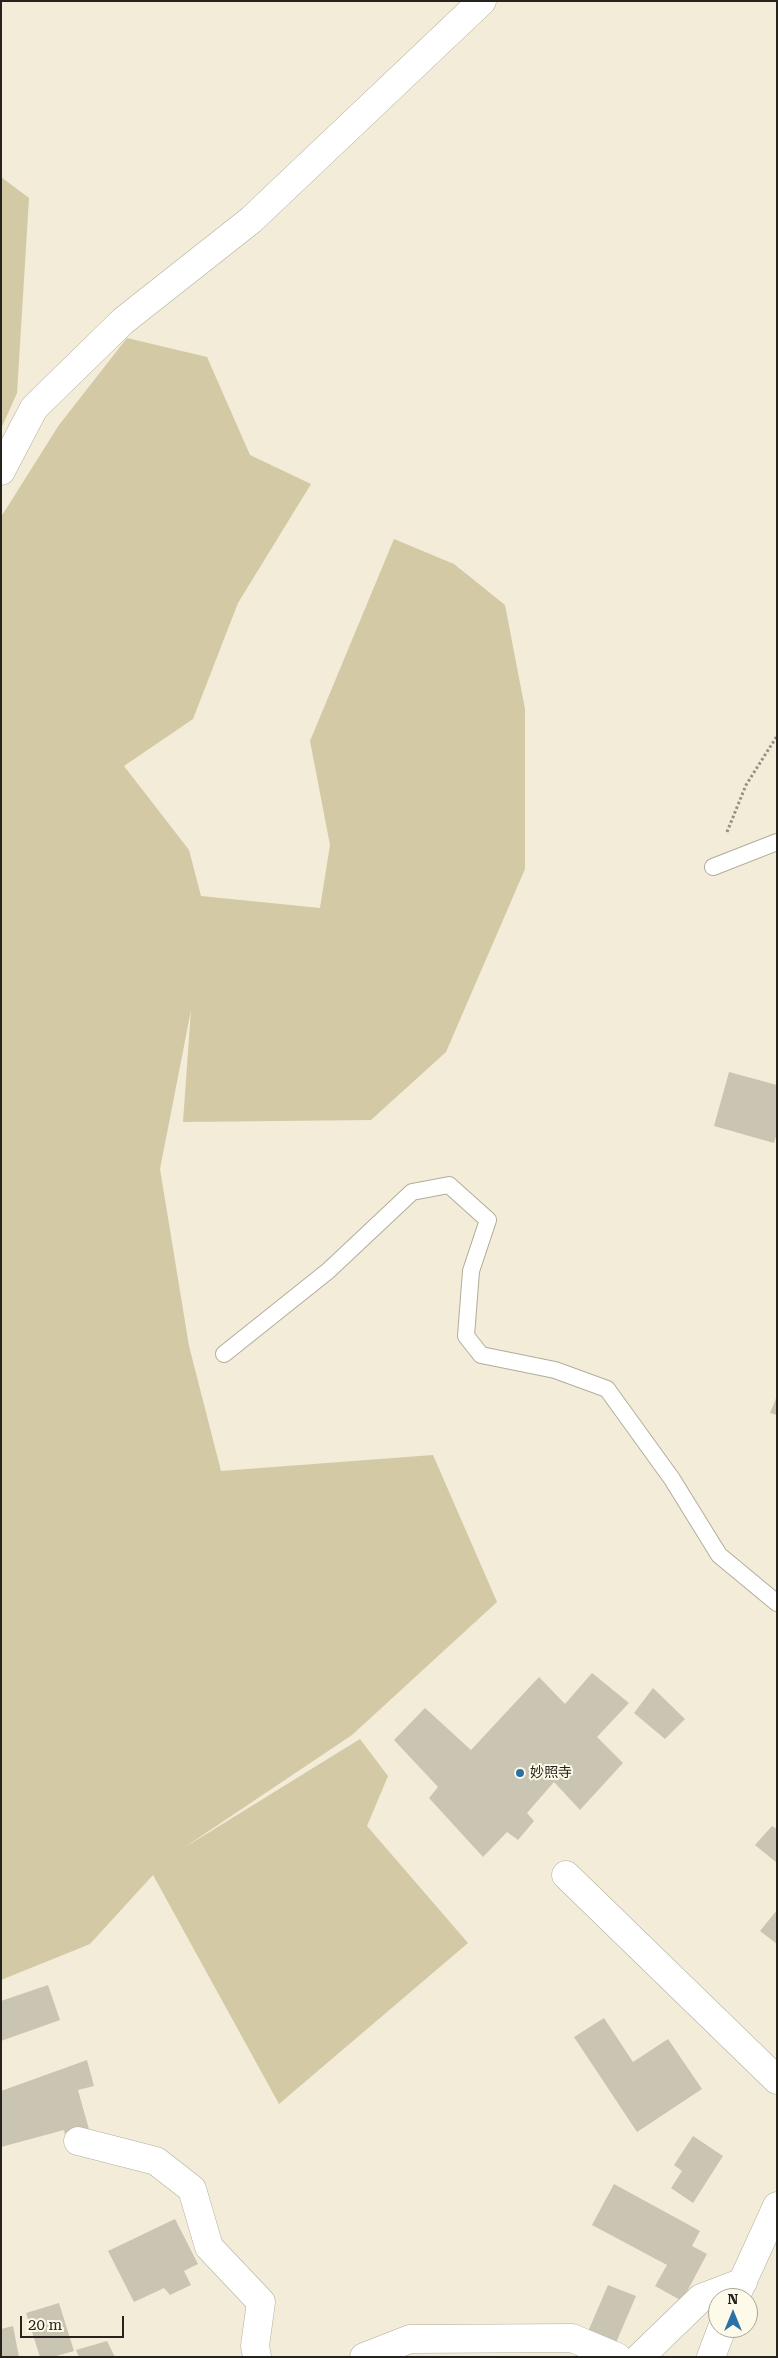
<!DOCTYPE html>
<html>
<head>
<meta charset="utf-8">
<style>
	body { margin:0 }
	#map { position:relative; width:778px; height:2358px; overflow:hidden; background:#f2ecd8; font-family:"Roboto Serif",serif }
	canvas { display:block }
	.frame { position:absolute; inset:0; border:2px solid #25231c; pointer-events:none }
	.north { position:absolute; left:708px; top:2288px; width:50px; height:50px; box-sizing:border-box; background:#fefaea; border:1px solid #a7a498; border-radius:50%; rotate:0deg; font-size:14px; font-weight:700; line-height:20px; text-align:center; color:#25231c }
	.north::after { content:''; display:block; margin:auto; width:18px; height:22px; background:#2a72a6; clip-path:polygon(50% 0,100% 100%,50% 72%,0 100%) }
	.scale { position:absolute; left:20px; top:2316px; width:104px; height:22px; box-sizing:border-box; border:2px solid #25231c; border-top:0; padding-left:6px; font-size:15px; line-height:18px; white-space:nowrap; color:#25231c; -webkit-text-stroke:4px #fefaea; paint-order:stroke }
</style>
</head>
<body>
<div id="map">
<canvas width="778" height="2358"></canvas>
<div class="frame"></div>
<div class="north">N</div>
<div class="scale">20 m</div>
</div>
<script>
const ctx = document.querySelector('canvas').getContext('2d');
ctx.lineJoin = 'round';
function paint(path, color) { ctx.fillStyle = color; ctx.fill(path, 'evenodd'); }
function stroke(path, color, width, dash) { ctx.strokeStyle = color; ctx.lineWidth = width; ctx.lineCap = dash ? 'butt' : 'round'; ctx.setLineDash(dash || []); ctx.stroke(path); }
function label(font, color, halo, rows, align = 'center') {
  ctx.font = font + ' "Roboto Serif","Noto Sans JP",serif'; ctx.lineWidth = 4; ctx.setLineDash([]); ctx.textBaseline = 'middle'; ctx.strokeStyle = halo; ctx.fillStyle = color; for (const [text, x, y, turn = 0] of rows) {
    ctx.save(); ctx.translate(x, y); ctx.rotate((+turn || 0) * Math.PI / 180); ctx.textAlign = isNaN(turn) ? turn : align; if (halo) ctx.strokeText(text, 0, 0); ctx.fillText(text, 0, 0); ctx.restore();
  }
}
const green = new Path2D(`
	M1,177L29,198L17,393L1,429Z
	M127,338L207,357L250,455L311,484L238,603L193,719L124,766L189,850L201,896L320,908L330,845L310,741L394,539L454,564L505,605L525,709V869L446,1052L371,1120L183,1122L191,1010L160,1169L189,1346L221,1471L433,1455L497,1602L352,1735L182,1849L360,1739L388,1776L367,1826L468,1943L279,2104L153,1875L90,1944L1,1980V517L59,425Z`);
const building = new Path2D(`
	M729,1072L777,1085V1133L774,1143L714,1126Z
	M777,1396V1415L770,1413Z
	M592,1673L629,1703L597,1737L623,1763L580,1810L554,1782L527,1813L534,1821L518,1840L507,1832L483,1857L429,1798L438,1787L394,1740L425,1708L471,1750L539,1677L565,1704Z
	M653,1688L685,1719L665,1739L634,1713Z
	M772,1826L777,1829V1863L755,1845Z
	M777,1910V1944L760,1931Z
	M48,1985L60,2020L1,2041V2001Z
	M604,2018L633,2062L668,2039L702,2089L637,2132L574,2037Z
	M87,2060L94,2086L78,2090L90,2133L66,2139L64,2130L1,2147V2091Z
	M693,2136L723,2156L693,2203L671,2188L682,2171L674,2165Z
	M614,2184L700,2231L692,2246L707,2254L682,2301L655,2286L667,2265L592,2225Z
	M175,2219L198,2264L184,2271L191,2285L170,2295L164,2288L134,2302L108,2251Z
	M608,2285L636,2296L615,2345L587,2334Z
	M59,2303L74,2351L53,2357H40L26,2313Z
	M13,2326L19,2357H1V2329Z
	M107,2341L115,2357H79L76,2350Z`);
const path = new Path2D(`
	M727,832L746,785L777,736`);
const lane = new Path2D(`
	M713,867L777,842
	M224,1354L328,1271L412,1192L449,1185L488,1220L471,1271L466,1336L481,1355L555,1370L607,1389L672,1479L719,1555L777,1603`);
const street = new Path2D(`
	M1,471L34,408L123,321L251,220L482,1
	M566,1875L777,2080
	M78,2141L156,2161L192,2189L209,2247L261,2302L255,2346L257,2357
	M364,2357L410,2339L572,2338L617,2357
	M640,2357L701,2298L743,2282`);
const secondary = new Path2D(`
	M735,2298L777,2206
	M711,2357L722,2328`);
const markers = [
	[520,1773,5,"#2a72a6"]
];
const poiNames = [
	["妙照寺",530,1773]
];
paint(green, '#d3c9a5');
paint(building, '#cac5b2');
stroke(lane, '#b2ad9a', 18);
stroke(street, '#b2ad9a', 29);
stroke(secondary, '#b2ad9a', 29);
stroke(path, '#949082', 3, [2.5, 2.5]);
stroke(lane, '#fff', 16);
stroke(street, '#fff', 28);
stroke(secondary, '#fff', 28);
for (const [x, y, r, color] of markers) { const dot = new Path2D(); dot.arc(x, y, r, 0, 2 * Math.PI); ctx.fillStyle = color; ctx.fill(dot); stroke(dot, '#fefaea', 2); }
label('14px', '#25231c', '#fefaea', poiNames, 'left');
</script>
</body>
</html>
